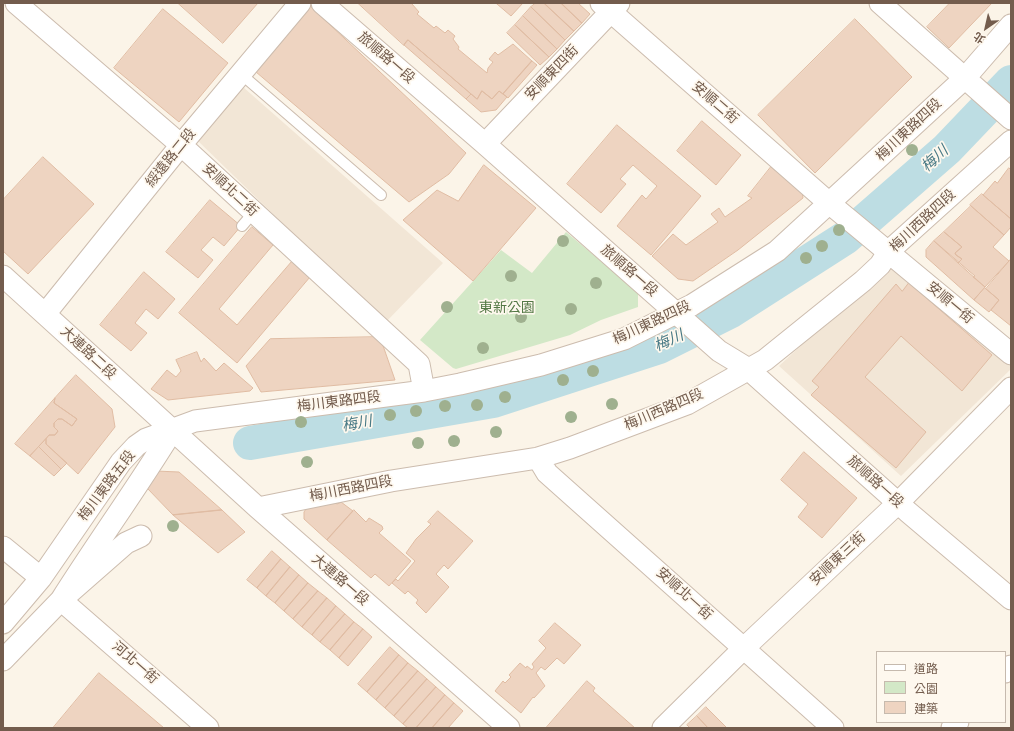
<!DOCTYPE html>
<html>
<head>
<meta charset="utf-8">
<style>
	body { margin:0 }
	#map { position:relative; width:1014px; height:731px; overflow:hidden; background:#fbf4e8; font-family:Helvetica,"Noto Sans TC",sans-serif }
	canvas { display:block }
	.frame { position:absolute; inset:0; border:4px solid #735c4d; pointer-events:none }
	.legend { position:absolute; left:876px; top:651px; width:130px; height:72px; box-sizing:border-box; background:#fef8ee; border:1px solid #c6baae; margin:0; padding:5px 7px; list-style:none; font-size:12px; color:#735c4d }
	.legend li { display:flex; align-items:center; gap:8px; height:20px }
	.legend b { width:20px; border:1px solid #c6baae }
	.north { position:absolute; left:966px; top:8px; width:40px; height:40px; -webkit-text-stroke:3px #fef8ee; paint-order:stroke; rotate:214deg; font-size:11px; font-weight:700; line-height:16px; text-align:center; color:#735c4d }
	.north::after { content:''; display:block; margin:auto; width:14px; height:18px; background:#735c4d; clip-path:polygon(50% 0,100% 100%,50% 72%,0 100%) }
</style>
</head>
<body>
<div id="map">
<canvas width="1014" height="731"></canvas>
<div class="frame"></div>
<ul class="legend">
<li><b style="height:5px;background:#fff"></b>道路</li>
<li><b style="height:11px;background:#d3e8c7"></b>公園</li>
<li><b style="height:11px;background:#eed4c1"></b>建築</li>
</ul>
<div class="north">北</div>
</div>
<script>
const ctx = document.querySelector('canvas').getContext('2d');
ctx.lineJoin = 'round';
function paint(path, color) { ctx.fillStyle = color; ctx.fill(path, 'evenodd'); }
function stroke(path, color, width, dash) { ctx.strokeStyle = color; ctx.lineWidth = width; ctx.lineCap = dash ? 'butt' : 'round'; ctx.setLineDash(dash || []); ctx.stroke(path); }
function label(font, color, halo, rows, align = 'center') {
  ctx.font = font + ' Helvetica,"Noto Sans TC",sans-serif'; ctx.lineWidth = 3.5; ctx.setLineDash([]); ctx.textBaseline = 'middle'; ctx.strokeStyle = halo; ctx.fillStyle = color; for (const [text, x, y, turn = 0] of rows) {
    ctx.save(); ctx.translate(x, y); ctx.rotate((+turn || 0) * Math.PI / 180); ctx.textAlign = isNaN(turn) ? turn : align; if (halo) ctx.strokeText(text, 0, 0); ctx.fillText(text, 0, 0); ctx.restore();
  }
}
const residential = new Path2D(`
	M243,87L443,263L385,323L197,140Z
	M893,260L1011,366V369L901,476L779,366Z`);
const green = new Path2D(`
	M566,232L638,292V307L601,320L570,335L456,369L453,368L420,340L501,250L532,273Z`);
const river = new Path2D(`
	M250,443L493,401L659,347L731,311L845,238L947,149L1011,82`);
const building = new Path2D(`
	M178,3H258L223,43Z
	M358,3H413L412,4L419,12L417,14L434,28L436,26L445,33L448,30L455,36L453,39L459,47L458,49L487,73L488,68L493,62L489,59L495,52L498,55L513,44L532,61L503,94L499,91L492,99L482,91L477,99L408,40L404,45Z
	M498,3H523L511,16L497,4Z
	M536,3H544L574,31L565,40L531,7Z
	M544,3H561L582,23L574,31Z
	M561,3H578L590,14L582,23Z
	M950,3H992L949,48L927,27Z
	M310,6L466,153L449,174L409,202L256,72Z
	M531,7L565,40L557,49L523,16Z
	M163,9L228,63L179,122L114,68Z
	M523,16L557,49L549,57L515,25Z
	M855,19L912,77L815,173L758,115Z
	M515,25L549,57L540,65L507,33Z
	M408,40L471,94L466,99L404,45Z
	M532,61L537,65L508,98L503,94Z
	M482,91L492,99L499,91L507,97L496,110L481,112L466,99L471,94L477,99Z
	M702,121L741,155L716,185L677,151Z
	M617,125L701,196L651,255L617,226L642,195L646,199L657,186L633,165L620,179L626,184L601,213L567,184Z
	M43,157L94,204L28,274L3,251V200Z
	M484,165L536,208L473,281L403,220L437,190L458,201Z
	M771,167L802,191L803,198L738,250L693,281L678,279L652,256L673,234L686,245L718,222L711,214L719,208L725,217L752,198L748,196Z
	M1009,168L1011,170V219L983,195L995,181L997,183Z
	M982,194L1011,219V227L1004,235L970,205Z
	M210,200L241,226L224,246L213,237L201,250L213,260L198,278L166,252Z
	M971,206L1004,235L993,247L1009,261L985,287L958,263L962,259L956,255L955,253L962,247L944,232Z
	M252,227L273,245L219,309L237,325L292,261L310,277L237,363L179,313Z
	M944,232L962,247L955,253L956,255L962,259L958,263L934,241Z
	M934,241L969,271L975,276L973,277L985,287L974,300L926,257V250Z
	M1011,259V326L991,310L999,300L986,289Z
	M144,272L175,299L158,319L146,309L135,323L147,333L131,351L100,325Z
	M909,283L992,355L962,391L901,336L865,377L926,432L896,468L811,395L819,387L812,381L896,284L902,291Z
	M985,288L999,300L989,312L974,300Z
	M380,337L395,380L261,392L246,366L270,339Z
	M197,352L201,362L204,358L216,371L224,363L253,388L250,391L168,400L151,389L167,370L176,377L181,371L176,360Z
	M76,375L112,409L115,427L78,474L46,444V439L49,435H55L58,431L54,427V423L58,419H62L72,426L77,419L54,403L55,398Z
	M55,398L54,403L77,419L72,426L62,419H58L54,423V427L58,431L55,435H49L30,456L15,444Z
	M46,439V444L67,463L61,469L39,447Z
	M39,447L61,469L54,476L30,456Z
	M804,452L857,498L822,538L798,517L808,504L781,480Z
	M155,471L179,472L222,510L173,515L147,488Z
	M334,502L337,504L341,502L353,511L327,540L304,519V512L308,506Z
	M222,510L245,532L218,553L173,515Z
	M354,510L366,522L369,518L382,526L383,529L379,533L411,561L389,586L375,574L371,578L327,540Z
	M438,511L473,541L448,569L444,565L436,574L449,587L426,613L416,603L418,600L408,591L405,594L392,583L396,579L398,581L415,561L406,553L416,539L431,524L428,522Z
	M272,551L281,559L257,588L247,580Z
	M281,559L290,567L266,596L257,588Z
	M290,567L299,575L275,603L266,596Z
	M299,575L308,583L284,611L275,603Z
	M308,583L318,591L293,619L284,611Z
	M318,591L327,598L302,627L293,619Z
	M327,598L336,606L312,635L302,627Z
	M336,606L345,614L320,642L312,635Z
	M345,614L354,622L330,650L320,642Z
	M354,622L363,629L339,658L330,650Z
	M555,623L581,645L564,664L557,658L545,670L541,667L536,673L545,686L534,698L533,697L521,713L495,691L503,681L505,683L511,677L509,675L520,663L526,668L527,666L532,670L534,667L532,664L546,648L539,641Z
	M363,629L372,637L348,666L339,658Z
	M390,647L399,655L367,692L358,684Z
	M399,655L408,663L376,700L367,692Z
	M408,663L418,671L385,708L376,700Z
	M418,671L427,679L394,716L385,708Z
	M99,673L164,728H53Z
	M427,679L436,687L403,724L394,716Z
	M587,681L595,688L593,691L635,728H546Z
	M436,687L445,695L416,728H408L403,724Z
	M445,695L454,703L432,728H416Z
	M454,703L463,711L448,728H432Z
	M706,707L727,728H708L697,716Z
	M697,716L708,728H690L687,725Z`);
const service = new Path2D(`
	M241,74L381,195
	M242,226L254,212`);
const minor = new Path2D(`
	M16,3L181,145L419,364L424,391
	M322,3L485,144L719,351L747,368L908,512L1011,599
	M601,3L829,203L1011,354
	M880,3L1011,119
	M485,144L619,3
	M3,276L258,508L509,728
	M45,314L181,145L300,3
	M538,458L547,473L833,728
	M258,508L391,481L538,458L570,448L687,404L765,360L863,281L880,265L889,251L1011,141
	M3,547L41,578
	M61,600C97,543 137,488 172,431
	M61,600L208,728
	M3,623L41,578L121,462L136,446L146,439L195,421L424,391L460,384L541,365L624,339L692,305L777,251L965,78L1011,25
	M3,660L61,600L126,543L141,536
	M1005,672L1011,666
	M663,728L744,648L898,503L1011,388
	M952,728L958,722`);
const trees = [
	[912,150],
	[839,230],
	[563,241],
	[822,246],
	[806,258],
	[511,276],
	[596,283],
	[447,307],
	[571,309],
	[521,317],
	[483,348],
	[593,371],
	[563,380],
	[505,397],
	[612,404],
	[477,405],
	[445,406],
	[416,411],
	[390,415],
	[571,417],
	[301,422],
	[496,432],
	[454,441],
	[418,443],
	[307,462],
	[173,526]
];
const streetNames = [
	["旅順路一段",386,58,41],
	["安順東四街",552,73,-46],
	["安順二街",715,103,41],
	["梅川東路四段",909,130,-43],
	["綏遠路二段",171,158,-51],
	["安順北二街",230,190,43],
	["梅川西路四段",923,221,-43],
	["旅順路一段",629,271,41],
	["安順一街",950,303,40],
	["梅川東路四段",652,323,-25],
	["大連路二段",88,353,43],
	["梅川東路四段",339,402,-7],
	["梅川西路四段",664,410,-23],
	["旅順路一段",875,482,42],
	["梅川東路五段",107,486,-53],
	["梅川西路四段",351,489,-11],
	["安順東三街",838,559,-43],
	["大連路一段",340,580,41],
	["安順北一街",684,594,42],
	["河北一街",135,663,41]
];
const parkNames = [
	["東新公園",507,308]
];
const waterNames = [
	["梅川",935,159,-42],
	["梅川",669,341,-24],
	["梅川",357,424,-10]
];
paint(residential, '#f2e6d6');
paint(green, '#d3e8c7');
stroke(river, '#bddde3', 34);
paint(building, '#eed4c1');
stroke(building, '#e0bca3', 1);
stroke(service, '#ccbcae', 12);
stroke(minor, '#ccbcae', 23);
stroke(service, '#fff', 10);
stroke(minor, '#fff', 21);
ctx.fillStyle = '#9fb08f';
for (const [x, y] of trees) { ctx.beginPath(); ctx.arc(x, y, 6, 0, 2 * Math.PI); ctx.fill(); }
label('14px', '#735c4d', '#fef8ee', streetNames);
label('14px', '#547846', '#fef8ee', parkNames);
label('italic 15px', '#487985', '#fef8ee', waterNames);
</script>
</body>
</html>
